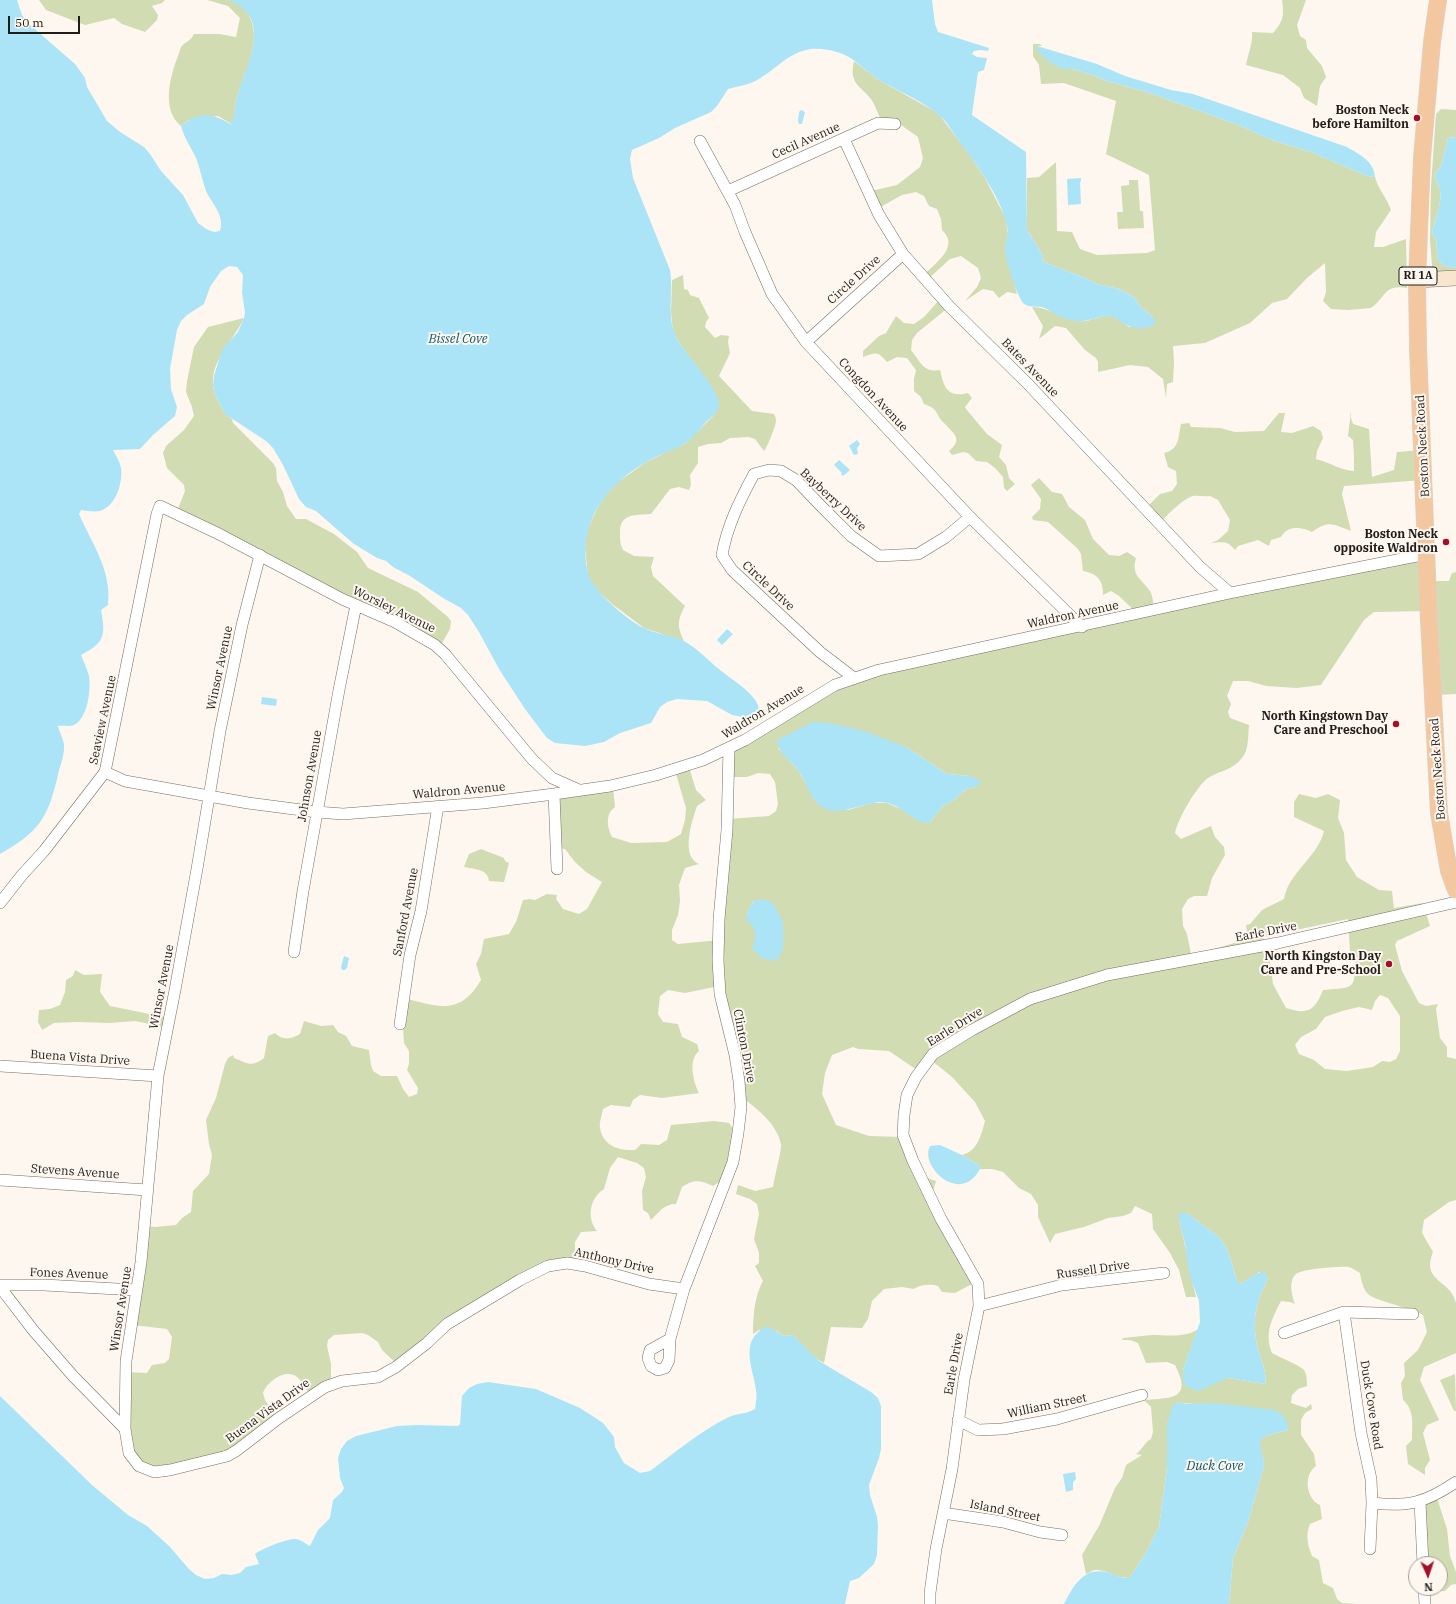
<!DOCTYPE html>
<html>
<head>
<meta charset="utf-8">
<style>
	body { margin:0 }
	#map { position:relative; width:1456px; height:1604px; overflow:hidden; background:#fef7f0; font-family:"IBM Plex Serif",serif }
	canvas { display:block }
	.north { position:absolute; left:1408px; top:1556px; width:40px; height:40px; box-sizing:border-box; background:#fef7f0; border:1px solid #a59f9a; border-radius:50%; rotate:177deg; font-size:11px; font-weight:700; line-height:16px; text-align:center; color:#1f1c19 }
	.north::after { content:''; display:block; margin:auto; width:14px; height:18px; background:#a60d29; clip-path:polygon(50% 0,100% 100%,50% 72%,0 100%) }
	.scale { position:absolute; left:8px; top:16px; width:72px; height:18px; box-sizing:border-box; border:2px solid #1f1c19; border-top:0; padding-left:5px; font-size:12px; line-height:14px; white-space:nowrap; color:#1f1c19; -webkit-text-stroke:3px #fef7f0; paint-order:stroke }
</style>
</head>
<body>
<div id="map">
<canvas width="1456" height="1604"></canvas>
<div class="north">N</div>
<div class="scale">50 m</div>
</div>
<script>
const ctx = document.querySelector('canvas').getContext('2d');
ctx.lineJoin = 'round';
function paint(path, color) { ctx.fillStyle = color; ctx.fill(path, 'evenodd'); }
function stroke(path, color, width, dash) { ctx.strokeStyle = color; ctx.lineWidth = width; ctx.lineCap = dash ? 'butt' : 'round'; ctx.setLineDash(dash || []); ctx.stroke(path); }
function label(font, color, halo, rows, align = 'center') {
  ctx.font = font + ' "IBM Plex Serif",serif'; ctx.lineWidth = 4; ctx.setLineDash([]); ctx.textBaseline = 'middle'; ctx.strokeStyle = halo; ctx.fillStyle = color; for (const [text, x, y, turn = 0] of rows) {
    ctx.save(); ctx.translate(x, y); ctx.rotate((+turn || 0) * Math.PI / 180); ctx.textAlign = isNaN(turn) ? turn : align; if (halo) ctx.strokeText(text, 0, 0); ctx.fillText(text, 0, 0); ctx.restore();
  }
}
const green = new Path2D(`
	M39,0H165L162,3L152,6L158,15L157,20L145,32L122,24L114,18L85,25L46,10Z
	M207,0C214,0 222,0 229,0C236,1 245,7 248,14C263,41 246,68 238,94C234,104 236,114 232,124L218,116L189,120L181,126C161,110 170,76 178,56C179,54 180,49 181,47C185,42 191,41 194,34H219L236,37L240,18L228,6Z
	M1282,0H1306L1297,25L1300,36L1306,40L1307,48L1322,66L1326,77L1320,86L1317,106L1304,98L1300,88L1283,75L1246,65C1248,54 1253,43 1252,32L1273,33C1284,21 1284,15 1282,0Z
	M1033,44H1040L1042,46H1037L1063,69H1073L1101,78L1103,80L1150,93L1241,126L1269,139L1311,152L1367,176L1375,177C1378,189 1387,198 1391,210L1376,232L1374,247H1383L1406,239L1407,288C1383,284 1386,298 1371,308L1348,310L1331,309L1323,301L1326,292L1325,263L1307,278L1287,299L1272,303L1250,323L1205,343L1173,346L1174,363L1173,382L1167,384L1166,398L1163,379L1148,367L1130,365L1098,372V362L1096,358L1085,350L1066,328L1055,326L1039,339L1043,326L1032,307C1049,307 1062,319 1079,321C1090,323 1102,313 1113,317C1118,319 1124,324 1129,327L1153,317L1139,305L1134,297L1119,289L1097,284L1085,278L1044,262L1042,254L1027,230V178L1039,177L1056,162L1057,231L1072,232L1080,249L1097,255L1147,253L1155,250L1149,175L1106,154L1116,101L1064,83L1041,84L1039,65L1033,56Z
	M854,61L877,79L938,113L969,154L985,178L1006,219L1013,278L1017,294L1007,292L999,298L993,291L983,289L965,301L977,287L981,278L978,268L961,256L950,259L927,280L924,275C936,262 960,247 942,230L941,219L937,209L929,206L924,196L916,192L902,195L877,209L871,191L897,185L920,167L923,158L918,137L891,118L883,122L881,120C878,114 876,108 873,102C863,86 848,86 854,61Z
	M1441,109L1456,110V137L1448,138L1441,166L1436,172L1435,179C1447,194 1436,215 1432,232L1436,240L1438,260L1444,266L1456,268V279L1424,277L1432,266L1430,239L1431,186L1436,114Z
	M1129,180H1138L1140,211H1143L1144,228L1118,229L1117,212H1123L1121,186L1129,185Z
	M683,275L684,289L688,290L690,295L699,298L709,318L706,322L705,327L715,338L721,335L729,336L728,342L730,353L719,376L752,411L774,414C775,416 776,418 776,421C776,425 767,448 764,451L755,439L749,437L730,438L721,443L708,444L698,447V463L690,475L691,485L689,490L679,487L670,489L651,514C637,515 620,513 620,532C620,539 620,544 623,550L634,556L654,557L651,567L653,576L685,606C677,620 677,627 684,641L644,628L612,604L598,591L591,583L588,575L585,548L586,537L588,528L598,507L604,497L618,482L646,462L686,443L714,415L699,369L684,350L673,332L671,312L672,280Z
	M941,298L949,307L917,333L912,340L911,350C921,362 923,373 940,370C944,387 947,398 968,393L972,398L965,407L966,409L987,434L1002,445L999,457L1006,465L1009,478L1015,484L1007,491L1004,488L1003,477L995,468L987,462L976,461L968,453L963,452L952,455L949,451C964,439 953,433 944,423C935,415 940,409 924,404L921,397L914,391V379L916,370L907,358L897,357L887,362C878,351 876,352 863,357V351L879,336L886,333L896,316L904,323L914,324L924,317Z
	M244,318C232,344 202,367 217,399C222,408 224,414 232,419L233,423L273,463L276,468L277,481L283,492L287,506L296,519H306L334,534L357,552L368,568L418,592L448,617L451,621L450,629L441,645L176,514L185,491L184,485L167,468L163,453L166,446L184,430L194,416L192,407L186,392L187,381L194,347L208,327Z
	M1351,411V418L1353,424L1369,429L1372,477L1394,470L1397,452L1423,450V480L1344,486L1342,494L1351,531C1332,524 1329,520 1312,532C1301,527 1288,525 1281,537L1271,540L1269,546L1258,540L1238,546L1235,550C1227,540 1223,542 1211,543L1218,540L1228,531L1230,520L1218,500L1210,496C1203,497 1198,495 1193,496C1184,498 1167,515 1160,523L1148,506L1160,494L1172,491L1177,484L1176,471L1168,467L1164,453C1180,449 1178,438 1181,424L1189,423L1191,427L1220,428L1235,432L1264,431L1279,413H1285L1281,432L1292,433L1313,426L1321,431L1323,438L1317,451L1316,459C1329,462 1342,471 1354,471V456L1353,440L1348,436Z
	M1039,478L1052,492L1062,494L1069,507L1085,520L1093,539L1109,555L1119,556L1127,552L1136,558C1131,576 1141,578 1150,591C1153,596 1153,604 1155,610L1421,556L1430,581H1449L1452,573L1456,572V694L1438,695L1428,611L1374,612L1364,620L1321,685L1297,688L1266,686L1248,681H1233L1227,696L1231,704L1228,712L1230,718L1249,725C1248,735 1249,750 1242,758C1233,770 1219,771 1208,778C1196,787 1178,819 1175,833L1181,839L1211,826L1215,837L1224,847L1225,855L1212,878L1207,896H1194L1188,899L1182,909L1183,926L1187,934L1191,954L1193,955L1248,939L1246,925L1250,924L1262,910L1284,899C1288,873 1318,857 1324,831L1294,817V802L1299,794L1316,798L1328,794L1340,800L1338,818L1344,833L1346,860L1357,877L1379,890L1392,891L1394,908L1423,903L1430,926L1397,941L1395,945L1402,971L1419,1003L1426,1006L1438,1004L1436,1009L1440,1038L1447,1047V1057L1456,1059V1200L1449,1202L1424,1220L1422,1233L1433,1252C1421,1283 1451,1279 1456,1303C1456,1315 1456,1340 1456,1353L1424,1367L1420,1380L1439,1420L1427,1425L1423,1433L1430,1460L1425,1468V1475L1408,1464L1406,1446L1412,1440C1412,1426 1415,1410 1403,1400L1401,1383L1405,1376L1404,1363L1418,1350L1427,1332L1423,1315C1410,1307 1373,1301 1367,1293C1363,1288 1361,1280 1360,1273C1356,1271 1353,1268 1349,1267C1341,1266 1301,1269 1296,1274C1288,1281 1292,1296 1295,1304L1290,1302L1281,1301C1272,1319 1264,1333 1272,1353C1279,1357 1301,1366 1304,1370C1307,1374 1307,1382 1307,1386L1298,1389L1292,1395L1291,1403L1306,1408L1311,1404L1312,1409L1305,1413L1301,1420V1435L1314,1454L1316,1466C1303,1475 1306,1499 1320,1505L1322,1519L1310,1524C1305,1535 1308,1546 1312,1556L1319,1560L1323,1583L1333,1588L1337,1599L1342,1603L1357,1604H1229L1233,1558L1248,1522L1264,1466C1264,1457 1260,1450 1259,1440L1268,1435L1288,1430L1225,1405C1209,1402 1194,1406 1177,1402L1167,1424V1468L1159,1527L1146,1553L1130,1577C1117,1580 1109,1569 1095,1570C1092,1570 1089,1573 1086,1574L1082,1555L1100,1524L1115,1488L1122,1478L1126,1465L1142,1455L1136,1454C1143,1449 1144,1443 1151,1439L1153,1432L1151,1407L1144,1400C1171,1398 1193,1400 1175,1365L1167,1362L1146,1363L1138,1343L1130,1340H1122L1123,1338C1133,1337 1142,1336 1152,1335C1166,1335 1187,1338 1198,1329L1183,1370L1223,1379L1228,1378L1265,1384C1268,1372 1259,1357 1257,1345C1252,1317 1256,1303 1268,1278L1259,1272L1241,1284L1237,1281L1228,1251L1220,1238L1187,1213L1179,1220C1186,1246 1189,1271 1196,1297H1186L1179,1270L1170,1253L1153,1229L1152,1214L1135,1206L1131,1213L1123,1216L1108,1218L1084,1227L1055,1234L1050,1243L1038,1217V1205L1031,1194L1019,1188L1003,1172L992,1169H980V1166L962,1155C978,1151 981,1135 985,1121L975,1102L952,1077L931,1060L920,1072L889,1051L858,1049L853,1047L832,1055L825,1073L822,1094L836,1125L869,1136L902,1137L927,1178L936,1181L931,1198L974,1283L955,1293L942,1292L938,1286C931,1284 920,1284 914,1289L902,1287L884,1289L872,1301L868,1319L862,1328L831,1327L824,1363C812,1358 802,1344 793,1335L784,1336L776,1331L759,1330L753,1334C753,1318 754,1297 763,1281L755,1266L759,1263V1253L754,1239L759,1214L757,1204L750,1199L736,1194L738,1185L755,1191L773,1187C774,1179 782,1149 781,1144C776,1122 756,1108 739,1095L719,986L685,993L668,990L660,996L658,1014L663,1022L678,1024L682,1037L697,1044L699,1051C688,1059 693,1082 699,1093L662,1098L640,1095L633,1100L630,1107L611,1105L603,1109C602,1115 599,1122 600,1128C603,1146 619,1151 635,1150L641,1144L659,1145L667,1140L671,1125L714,1121L729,1123L738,1136L727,1177L713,1186C700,1180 694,1179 682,1187L676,1204C664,1204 659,1212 651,1220L648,1213L643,1210L642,1191L646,1177L644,1168L637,1163L618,1157L610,1168L604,1189C590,1198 586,1218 597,1231L581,1232L575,1242V1264L558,1265L447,1325L399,1366L382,1350L378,1342L368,1335L362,1333L334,1335L328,1340L327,1346L331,1364V1386L311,1395C306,1390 302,1381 297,1377C285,1368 267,1382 263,1393L265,1400L278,1419L236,1452L152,1472L130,1455L127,1372L147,1373L152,1365L165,1363L169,1359L172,1337L167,1329L133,1325L147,1226L155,1227L176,1225L182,1218L191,1212L193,1191L209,1174L212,1155L209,1144L206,1120L216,1098L225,1064L228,1058L233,1055L234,1058C247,1063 251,1068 264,1058L268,1036L275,1033C283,1041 291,1039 300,1034L304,1021L321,1026L333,1025L338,1032L346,1036L352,1046L369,1050L371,1065L373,1071L381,1076H397L403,1089L409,1097L417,1094L418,1088L407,1070L409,1064V1051L404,1043L402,1015L404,998C438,1007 460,1016 481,980L476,964L481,954L484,939L509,934L516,922L523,900L530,899L535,900L547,894L557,895L556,899L563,909L579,914L587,909L602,882L586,872L575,862L565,849L558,848L554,799L613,788L615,807C605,814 607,827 612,837L631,843L667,842L681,834L685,820L686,808L676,774L689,767L696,790L706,800L697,806C692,821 680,856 699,864L685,868L679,885L680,901L678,915L672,930V940L678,944L720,940L728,819L769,816L776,811L778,804L775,782L770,774L758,773L747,777H730L729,750L837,684L1138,614L1119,596L1111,591L1103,595C1103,580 1098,574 1083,571L1081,554L1078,549L1048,522L1033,520L1032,517L1040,509L1041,499L1031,485ZM906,747L947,774L970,776L976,787L966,789L954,800L943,806L929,823L917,820L901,809L887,803H872L848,810L817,803L798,770L778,748ZM757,900L761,958L755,928L747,913L753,902ZM1348,919L1350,952L1355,956C1355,990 1356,987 1323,990C1315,1011 1307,1015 1286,1008L1273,984L1269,954L1263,937ZM1380,995L1388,998L1400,1016V1051L1396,1059L1390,1062L1382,1061L1373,1067L1347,1071L1325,1069L1314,1060L1299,1054L1295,1045L1301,1037L1316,1029L1325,1017L1342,1011L1359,1007L1372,1010L1375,1001Z
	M481,849L504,858L505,861L509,863L504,882L489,881C488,869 474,869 464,867L469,854Z
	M75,970L84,975L102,974L100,992L110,1006L169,1018L164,1027L135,1021L110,1023L76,1022L54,1023L42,1030L38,1022L39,1010L50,1009L60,1005L65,992L66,980L73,976Z
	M1455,1374L1456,1411H1454L1440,1380Z
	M1437,1498L1447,1529L1450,1556L1456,1572V1584L1451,1585L1445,1591L1426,1592L1425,1588H1440V1564H1423L1422,1503Z`);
const water = new Path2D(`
	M0,0H17L22,15L28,23L75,64L85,78L87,87L107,121L120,132L144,147L150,154L161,171L183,195L198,223L206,229L214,232L220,231C225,215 212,204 206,191C202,180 200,168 196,158C191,147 184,138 181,126C200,111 211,113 231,124C236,114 234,104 238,94C248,61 273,19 229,0H932L935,24L938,32L989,48L988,51L981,50L974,51L972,54L977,57L987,58L984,70L978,72L972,115L1026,152L1027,230L1042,254L1044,262L1085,278L1097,284L1119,289L1134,297L1139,305L1153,317L1156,323C1145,331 1133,329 1122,323C1119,321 1115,317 1112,317C1102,314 1091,321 1082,321C1077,322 1062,318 1058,316C1053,313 1048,309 1042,307C1036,306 1030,308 1024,304C1018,299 1005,259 1005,250C1005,242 1009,234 1007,226C999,189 966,153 946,122C929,103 901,93 879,80C867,73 858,61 845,55C834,50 817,47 806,50C786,55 774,71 757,80C749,85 738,86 728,89L717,106L711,112L675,128L659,138L632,150L630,159L633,178L670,270C674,294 665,321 679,342C687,356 721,391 719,406C718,413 710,418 706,422C700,429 694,437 687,442C676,450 660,454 648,461C607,484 576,523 588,573C592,590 628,621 644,628C656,634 672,635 684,641C697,648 709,661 720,670C733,681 751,690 758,705C759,708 759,712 759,714L752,719L732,715L707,701L677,699L667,702L660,707L651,723L620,733L604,742L585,746L555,743L547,738L525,709L499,669L479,632L468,615L461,608L443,598L410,576L393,567L386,561L377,558L354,544L324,518L316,511L306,507L299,499L283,465L273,448L266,441L225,414L215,395L213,385L214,376L220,356L224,347L238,332L244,318L245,312L242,293L243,275L237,267L229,266L221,271L210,287L204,304L187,315L181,321L177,330L170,369L171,389L177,407L175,416L153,435L140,449L113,450C116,456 120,462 121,468C123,483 116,506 100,511C94,512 86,511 81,510L79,514C92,544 112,570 108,605L101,610C103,623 107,637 95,646C91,650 85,652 81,655C84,662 87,669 89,676C91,690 88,718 74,725C69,727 63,725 58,726C59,732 63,738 64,744C65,754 60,766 58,775C48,818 39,832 0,854Z
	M1037,46L1097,64L1125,76L1171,90L1193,94L1347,147C1360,155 1374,161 1375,177L1367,176L1311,152L1269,139L1241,126L1150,93L1103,80L1101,78L1073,69H1063L1049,62L1037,50Z
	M801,110L805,112L802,124H799L798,121L799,112Z
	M1456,137V268L1444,266L1438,260L1436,240L1432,232C1436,215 1447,194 1435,179L1436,172L1441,166L1448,138Z
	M1081,178V181L1080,182L1081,204L1068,205L1067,179Z
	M857,440L860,444L857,448L858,454L854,455L849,446Z
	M839,460L850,470L843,476L841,474L842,473L834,465Z
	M727,629L733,634L722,645L717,640Z
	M262,697L277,699L276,706L261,704Z
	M813,722L829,723L861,730L906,747L947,774L970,776L982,782L976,787L966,789L954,800L943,806L929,823C925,822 920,822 917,820C907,815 900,806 888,803C866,798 836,823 817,803C809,795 806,781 799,772C791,759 779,756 777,740Z
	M756,900H767L774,905L783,922V950L776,961L761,958L752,948C757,934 757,930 746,919C747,912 750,904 756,900Z
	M344,956L349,958L347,968L345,970H342L341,967Z
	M940,1145L962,1155L980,1166V1169C960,1206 919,1166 930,1146Z
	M1179,1213H1187L1220,1238L1228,1251L1237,1281L1241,1284L1257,1273L1265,1272L1268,1278C1256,1303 1252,1317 1257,1345C1259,1357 1268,1372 1265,1384L1228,1378L1198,1391L1187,1387L1183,1381V1370L1200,1322L1199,1301L1189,1274L1185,1244L1179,1220Z
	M767,1326L784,1336L793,1335L819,1361L871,1392L878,1398L881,1406V1449L879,1458L869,1485L870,1495L877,1517L878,1526L877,1555L874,1564L859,1578L850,1581L845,1604H0V1396L92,1485L128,1515L147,1526L169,1546L189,1569L196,1575L205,1579L214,1578L222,1574L231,1575L240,1573L246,1567L259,1564L255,1554C261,1549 288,1538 296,1539C302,1540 306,1544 310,1546L318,1530L330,1518L333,1500L342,1492L344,1488L340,1478L338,1458L341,1449L347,1441L356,1436L397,1426L417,1425L458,1426L460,1424L462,1396L469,1388L477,1384L488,1382L536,1389L580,1408L603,1423L614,1437L615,1447L624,1463L640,1473L650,1471C676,1452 700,1431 729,1417C738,1413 747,1414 755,1409C756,1402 757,1396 756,1390C753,1367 738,1341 767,1326Z
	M1177,1402L1187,1404L1216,1403L1274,1410C1284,1415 1288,1419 1288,1430L1268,1435L1260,1440C1260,1450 1264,1457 1264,1466L1248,1522L1233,1558L1229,1604H1064C1074,1584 1085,1565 1110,1573C1118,1576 1122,1579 1130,1577L1146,1553L1159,1527L1167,1468V1424L1172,1407Z
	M1075,1472L1076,1479L1073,1482V1490L1066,1492L1063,1474Z`);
const street = new Path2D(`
	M844,139L879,215L903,254L949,306L1028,384L1200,567L1230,593
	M700,141L735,205L745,232L772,294L806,342L970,517L1082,627
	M728,191L878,123L895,124
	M806,342L903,254
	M854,678L820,652L732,570L722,555C727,526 740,500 754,474L769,470L781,471L796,480L821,506L851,536L879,556L918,554L946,537L970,517
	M105,772L125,781L248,803L317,812L343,814L483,803L554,794L610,786L656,775L703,760L745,740L835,685L879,670L1230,593L1427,554
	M554,794L557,869
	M0,903L22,875L44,851L105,772L157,514L160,506L219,534L342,599L395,622L435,645L445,654L532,759L552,778L579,790
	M294,952L303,891L339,690L356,605
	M400,1024L410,955L421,911L438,806
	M0,1066L158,1076
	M0,1180L147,1190
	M0,1285H44L136,1290
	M0,1287L33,1330L73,1376L125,1429L129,1453L139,1466L154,1472L170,1470L227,1456L236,1451L279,1418L325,1387L342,1381L378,1377L396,1367L427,1343L447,1324L520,1280L548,1266L567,1263L585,1266L649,1284L684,1289
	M979,1306L1062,1285L1164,1273
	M1344,1312L1361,1433L1371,1479L1372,1503L1370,1549
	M1284,1333L1344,1312L1413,1314
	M670,1339L669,1360L665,1368L658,1370L651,1366L648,1358L650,1350L670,1339L684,1289L733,1162L738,1133L741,1107L739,1081L735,1055L720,994L718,960L719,919L727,830L729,748
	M958,1420L978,1430L1003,1429L1057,1419L1142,1395
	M125,1429L126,1361L141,1262L158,1076L175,990L197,869L220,731L242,625L260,555
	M1420,1502L1423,1564
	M1372,1503C1409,1507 1425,1503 1456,1482
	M943,1513L1003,1522L1040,1532L1062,1535
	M1424,1588L1425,1604
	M930,1604V1593L936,1549L952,1469L964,1380L979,1306L978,1284L941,1219L913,1161L903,1135L904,1115L907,1095L916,1077L933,1054L972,1030L1030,999L1107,975L1278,943L1456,902`);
const secondary = new Path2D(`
	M1417,280L1456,278`);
const primary = new Path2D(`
	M1438,0L1432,42L1422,158L1417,280L1418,348L1428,600L1439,813L1449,871L1456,890`);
const markers = [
	[1417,118,4,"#a60d29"],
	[1446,542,4,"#a60d29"],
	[1396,724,4,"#a60d29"],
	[1389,964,4,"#a60d29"]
];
const shields = [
	[1418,276,38]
];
const shieldNames = [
	["RI 1A",1418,276]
];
const poiNames = [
	["Boston Neck",1409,111],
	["before Hamilton",1409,125],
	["Boston Neck",1438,535],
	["opposite Waldron",1438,549],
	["North Kingstown Day",1388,717],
	["Care and Preschool",1388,731],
	["North Kingston Day",1381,957],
	["Care and Pre-School",1381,971]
];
const streetNames = [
	["Cecil Avenue",806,141,-24],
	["Circle Drive",854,280,-42],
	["Bates Avenue",1030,368,46],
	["Congdon Avenue",873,395,47],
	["Boston Neck Road",1423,446,-93],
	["Bayberry Drive",833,500,43],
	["Circle Drive",768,586,43],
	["Worsley Avenue",394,610,26],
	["Waldron Avenue",1073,615,-12],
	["Winsor Avenue",220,668,-78],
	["Waldron Avenue",763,712,-31],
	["Seaview Avenue",103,720,-78],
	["Boston Neck Road",1438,769,-94],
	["Johnson Avenue",310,776,-80],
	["Waldron Avenue",459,791,-5],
	["Sanford Avenue",406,912,-79],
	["Earle Drive",1266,932,-11],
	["Winsor Avenue",162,987,-79],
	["Earle Drive",955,1027,-32],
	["Clinton Drive",744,1046,79],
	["Buena Vista Drive",80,1058,4],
	["Stevens Avenue",75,1172,4],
	["Anthony Drive",614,1261,13],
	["Russell Drive",1093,1270,-8],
	["Fones Avenue",69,1274,2],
	["Winsor Avenue",121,1309,-81],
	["Earle Drive",954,1364,-80],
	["Duck Cove Road",1371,1405,81],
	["William Street",1047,1406,-12],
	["Buena Vista Drive",268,1411,-36],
	["Island Street",1005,1511,11]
];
const waterNames = [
	["Bissel Cove",458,339],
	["Duck Cove",1215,1466]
];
paint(green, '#d1dcb2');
paint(water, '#abe4f6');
stroke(street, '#756d65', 12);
stroke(secondary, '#756d65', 16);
stroke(primary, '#d7d6d6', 18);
stroke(street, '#fff', 11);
stroke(secondary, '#f9e4d0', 15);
stroke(primary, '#f3c8a1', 17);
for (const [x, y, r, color] of markers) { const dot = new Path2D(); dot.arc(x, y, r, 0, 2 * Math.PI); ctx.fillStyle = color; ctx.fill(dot); stroke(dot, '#fef7f0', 1.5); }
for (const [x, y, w] of shields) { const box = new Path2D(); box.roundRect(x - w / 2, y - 9, w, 18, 3); ctx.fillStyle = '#fef7f0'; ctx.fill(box); stroke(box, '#1f1c19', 1); }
label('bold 11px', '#1f1c19', null, shieldNames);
label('bold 12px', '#1f1c19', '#fef7f0', poiNames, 'right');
label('12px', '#1f1c19', '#fef7f0', streetNames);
label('italic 13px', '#0a586b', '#fef7f0', waterNames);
</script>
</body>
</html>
